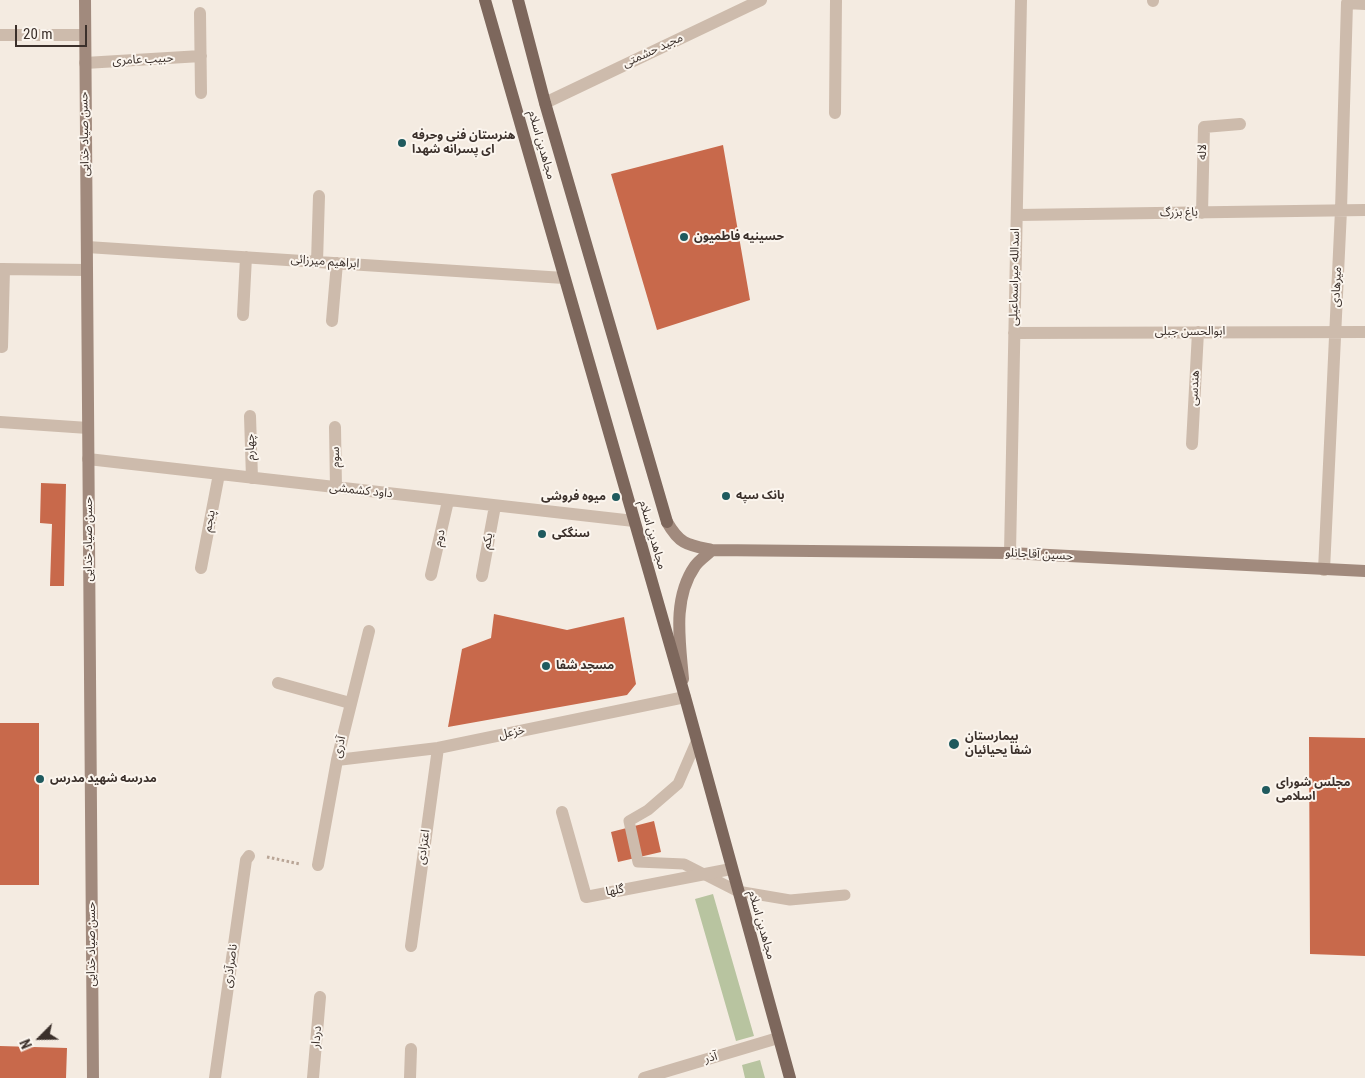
<!DOCTYPE html>
<html>
<head>
<meta charset="utf-8">
<style>
	body { margin:0 }
	#map { position:relative; width:1365px; height:1078px; overflow:hidden; background:#f4ebe1; font-family:"Roboto Condensed",sans-serif }
	canvas { display:block }
	.north { position:absolute; left:15px; top:1013px; width:50px; height:50px; -webkit-text-stroke:4px #fbf5ee; paint-order:stroke; rotate:247deg; font-size:14px; font-weight:700; line-height:20px; text-align:center; color:#3b302b }
	.north::after { content:''; display:block; margin:auto; width:18px; height:22px; background:#3b302b; clip-path:polygon(50% 0,100% 100%,50% 72%,0 100%) }
	.scale { position:absolute; left:15px; top:25px; width:72px; height:22px; box-sizing:border-box; border:2px solid #3b302b; border-top:0; padding-left:6px; font-size:15px; line-height:18px; white-space:nowrap; color:#3b302b; -webkit-text-stroke:4px #fbf5ee; paint-order:stroke }
</style>
</head>
<body>
<div id="map">
<canvas width="1365" height="1078"></canvas>
<div class="north">N</div>
<div class="scale">20 m</div>
</div>
<script>
const ctx = document.querySelector('canvas').getContext('2d');
ctx.lineJoin = 'round';
function paint(path, color) { ctx.fillStyle = color; ctx.fill(path, 'evenodd'); }
function stroke(path, color, width, dash) { ctx.strokeStyle = color; ctx.lineWidth = width; ctx.lineCap = dash ? 'butt' : 'round'; ctx.setLineDash(dash || []); ctx.stroke(path); }
function label(font, color, halo, rows, align = 'center') {
  ctx.font = font + ' "Roboto Condensed","Noto Sans Arabic",sans-serif'; ctx.lineWidth = 4; ctx.setLineDash([]); ctx.textBaseline = 'middle'; ctx.strokeStyle = halo; ctx.fillStyle = color; for (const [text, x, y, turn = 0] of rows) {
    ctx.save(); ctx.translate(x, y); ctx.rotate((+turn || 0) * Math.PI / 180); ctx.textAlign = isNaN(turn) ? turn : align; if (halo) ctx.strokeText(text, 0, 0); ctx.fillText(text, 0, 0); ctx.restore();
  }
}
const green = new Path2D(`
	M713,894L754,1036L736,1041L695,899Z
	M760,1060L765,1078H745L742,1065Z`);
const building = new Path2D(`
	M723,145L750,300L657,330L611,174Z
	M41,483L66,484L64,586H50L52,524L40,523Z
	M494,614L567,630L624,617L636,684L627,695L448,727L462,649L491,638Z
	M0,723H39V885H0Z
	M1309,737L1365,738V956L1310,954Z
	M654,821L661,852L618,862L611,832Z
	M0,1046L67,1048L66,1078H0Z`);
const path = new Path2D(`
	M267,857L300,864`);
const lane = new Path2D(`
	M697,740L678,784L648,810L629,821L638,862L684,864L737,891L790,900L845,895`);
const street = new Path2D(`
	M1153,0V1
	M200,13L201,93
	M0,35H85
	M85,63L201,56
	M545,103L761,0
	M835,113L836,0
	M1202,213L1204,127L1240,124
	M1017,215L1365,210
	M87,247L564,278
	M317,262L319,196
	M0,269L87,270
	M243,315L246,257
	M332,321L337,263
	M1014,333L1365,332
	M2,347L4,269
	M250,416L252,478
	M0,422L88,428
	M335,427L336,488
	M1192,444L1198,332
	M88,459L634,521
	M1010,553L1021,0
	M201,568L219,474
	M1324,570L1341,210L1347,3L1365,4
	M431,575L448,501
	M482,576L495,506
	M278,683L350,703
	M337,760L438,748L685,697
	M562,812L586,897L731,869
	M318,865L337,760L369,631
	M411,946L438,748
	M215,1078L246,860L249,856
	M313,1078L320,997
	M410,1078L411,1049
	M644,1078L778,1038`);
const secondary = new Path2D(`
	M85,0L93,1078
	M667,522C680,545 688,545 712,550L1010,553L1365,571
	M683,679C680,642 672,599 695,566C699,560 707,555 712,550`);
const primary = new Path2D(`
	M485,0L685,697L790,1078
	M518,0L545,103L667,522`);
const markers = [
	[402,143,5,"#1f5a5e"],
	[684,237,5,"#1f5a5e"],
	[726,496,5,"#1f5a5e"],
	[616,497,5,"#1f5a5e"],
	[542,534,5,"#1f5a5e"],
	[546,666,5,"#1f5a5e"],
	[954,744,6,"#1f5a5e"],
	[40,779,5,"#1f5a5e"],
	[1266,790,5,"#1f5a5e"]
];
const streetNames = [
	["مجید حشمتی",653,51,-25],
	["حبیب عامری",143,60,-3],
	["حسن صیاد خدایی",85,134,-91],
	["مجاهدین اسلام",541,145,74],
	["لاله",1203,152,-89],
	["باغ بزرگ",1179,213,-1],
	["ابراهیم میرزائی",325,262,4],
	["اسدالله میراسماعیلی",1015,277,-89],
	["میرهادی",1337,287,-87],
	["ابوالحسن جبلی",1190,332],
	["هندسی",1195,388,-87],
	["چهارم",251,447,-91],
	["سوم",336,457,-91],
	["داود کشمشی",361,491,6],
	["پنجم",210,521,-79],
	["مجاهدین اسلام",652,535,74],
	["دوم",440,538,-77],
	["حسن صیاد خدایی",89,539,-90],
	["یکم",488,541,-79],
	["حسین آقاجانلو",1039,555,3],
	["خزعل",512,733,-12],
	["آذری",340,747,-77],
	["اعتزادی",424,847,-82],
	["گلها",615,891,-10],
	["مجاهدین اسلام",761,925,74],
	["حسن صیاد خدایی",92,944,-90],
	["ناصرآذری",231,966,-82],
	["دردار",317,1037,-85],
	["آذر",711,1058,-16]
];
const poiNames = [
	["هنرستان فنی وحرفه",412,136],
	["ای پسرانه شهدا",412,150],
	["حسینیه فاطمیون",694,237],
	["بانک سپه",736,496],
	["میوه فروشی",606,497,"right"],
	["سنگکی",552,534],
	["مسجد شفا",556,666],
	["بیمارستان",965,737],
	["شفا یحیائیان",965,751],
	["مدرسه شهید مدرس",50,779],
	["مجلس شورای",1276,783],
	["اسلامی",1276,797]
];
paint(green, '#b8c4a0');
paint(building, '#c8694b');
stroke(path, '#b9a596', 3, [2.5, 2.5]);
stroke(lane, '#cdbbac', 11);
stroke(street, '#cdbbac', 12);
stroke(secondary, '#a18a7d', 12);
stroke(primary, '#7d675c', 12);
for (const [x, y, r, color] of markers) { const dot = new Path2D(); dot.arc(x, y, r, 0, 2 * Math.PI); ctx.fillStyle = color; ctx.fill(dot); stroke(dot, '#fbf5ee', 2); }
label('12px', '#3b302b', '#fbf5ee', streetNames);
label('bold 12px', '#3b302b', '#fbf5ee', poiNames, 'left');
</script>
</body>
</html>
